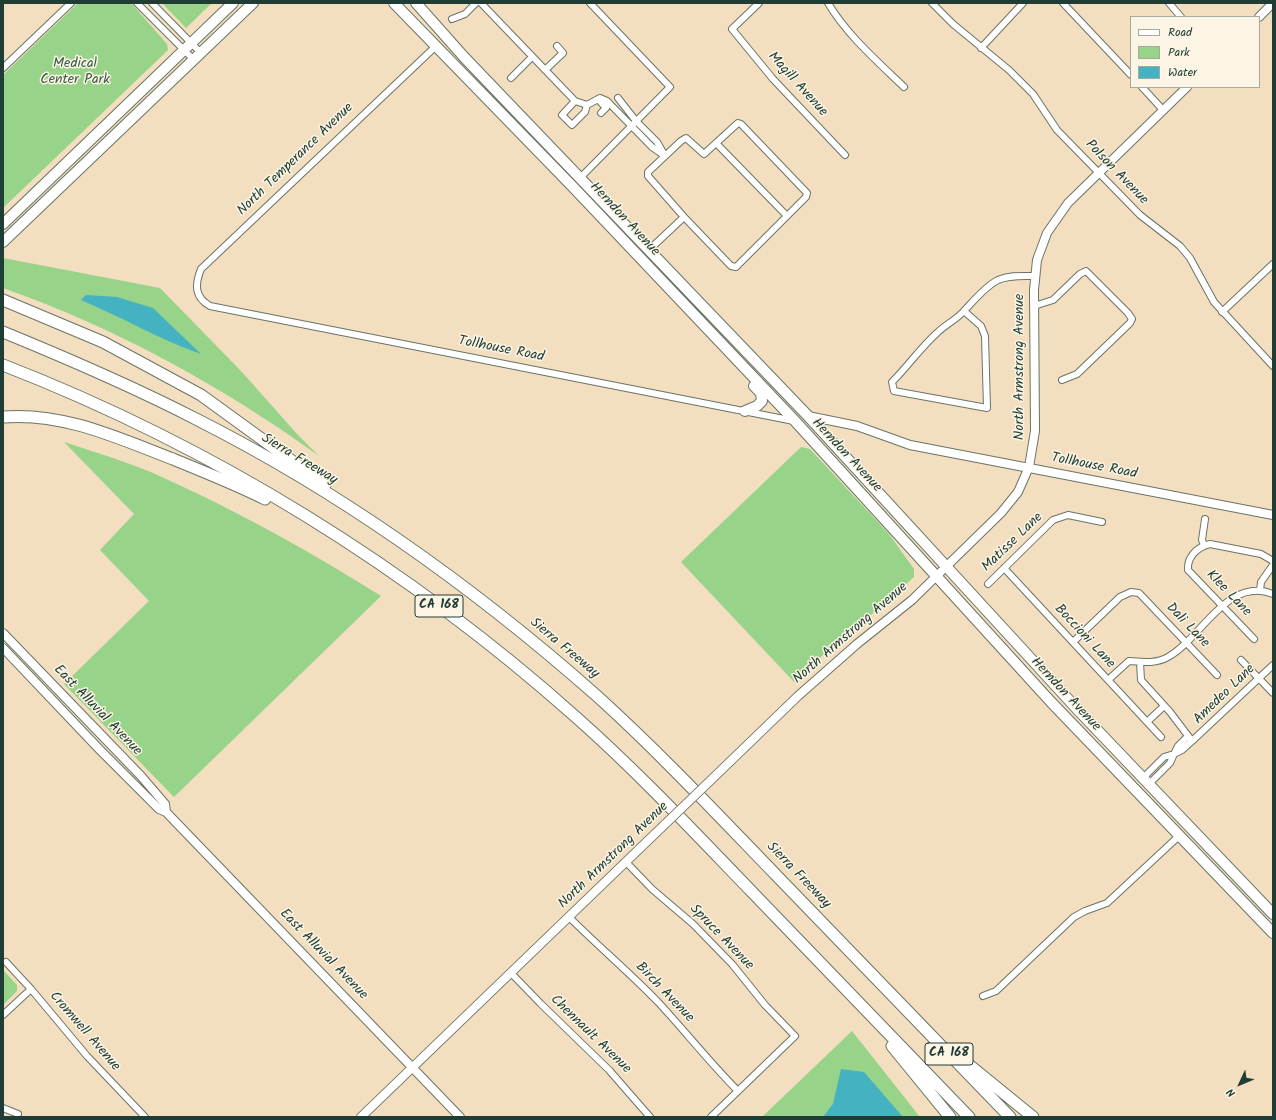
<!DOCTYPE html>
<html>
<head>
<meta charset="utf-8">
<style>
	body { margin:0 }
	#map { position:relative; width:1276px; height:1120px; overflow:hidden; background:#f3dec0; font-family:Kalam,sans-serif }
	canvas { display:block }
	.frame { position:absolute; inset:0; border:4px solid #1f3d34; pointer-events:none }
	.legend { position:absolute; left:1130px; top:16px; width:130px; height:72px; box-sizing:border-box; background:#fcf5e5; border:1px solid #a4ab9e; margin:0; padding:5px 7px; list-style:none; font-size:12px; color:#1f3d34 }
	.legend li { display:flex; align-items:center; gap:8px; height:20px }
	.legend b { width:20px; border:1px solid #a4ab9e }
	.north { position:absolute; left:1220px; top:1064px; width:40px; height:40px; -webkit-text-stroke:3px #fcf5e5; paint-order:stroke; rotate:226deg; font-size:11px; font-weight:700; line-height:16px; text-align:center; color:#1f3d34 }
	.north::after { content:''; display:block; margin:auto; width:14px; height:18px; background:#1f3d34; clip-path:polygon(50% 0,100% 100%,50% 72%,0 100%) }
</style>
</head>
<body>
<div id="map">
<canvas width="1276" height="1120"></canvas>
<div class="frame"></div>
<ul class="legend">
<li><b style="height:5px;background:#fff"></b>Road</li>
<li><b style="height:11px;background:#97d388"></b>Park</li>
<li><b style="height:11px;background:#45b2c2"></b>Water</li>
</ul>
<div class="north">N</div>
</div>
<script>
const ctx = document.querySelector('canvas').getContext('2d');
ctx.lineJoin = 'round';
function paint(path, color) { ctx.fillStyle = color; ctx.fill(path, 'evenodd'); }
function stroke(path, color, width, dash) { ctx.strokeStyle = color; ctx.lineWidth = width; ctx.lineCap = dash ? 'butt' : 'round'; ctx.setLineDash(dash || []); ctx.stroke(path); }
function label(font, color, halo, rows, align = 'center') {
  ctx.font = font + ' Kalam,sans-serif'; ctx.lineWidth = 3; ctx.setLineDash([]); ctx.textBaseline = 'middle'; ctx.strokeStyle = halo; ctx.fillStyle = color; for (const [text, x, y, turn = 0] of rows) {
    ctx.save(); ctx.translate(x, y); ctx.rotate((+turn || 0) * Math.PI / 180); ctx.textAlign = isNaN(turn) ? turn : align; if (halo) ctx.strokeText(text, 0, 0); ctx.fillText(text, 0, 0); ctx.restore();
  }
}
const green = new Path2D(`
	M78,3H131L167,44L168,50L3,208V75Z
	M162,3H212L186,28Z
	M3,258L160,288L241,371L297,434L319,456C222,386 116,328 3,288Z
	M64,442C97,453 132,463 164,478C239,512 311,552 381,596L174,797L64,684L149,601L100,550L134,514Z
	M801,447L810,449L889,534L914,569V577L881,607L836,642L795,683L681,562Z
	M3,970L17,985V991L3,1005Z
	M852,1031L920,1117H762Z`);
const water = new Path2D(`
	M86,295L117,297L153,308L201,354C160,340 122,317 81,300Z
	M841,1069L864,1072L903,1117H823L833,1104Z`);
const minor = new Path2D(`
	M137,3L194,60
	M152,3L201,53
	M481,3L575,101L587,105L600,98L607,101L652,147L665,156L657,142L636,121L618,98
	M759,3L732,29L773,79L845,155
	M828,3C847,35 877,61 904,87
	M932,3L953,24L1009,70L1033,94L1057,130L1140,215L1180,246L1190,258L1214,302L1273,366
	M1063,3L1131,75
	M1169,3L1181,17
	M452,19L465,14L476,3
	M436,46L201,269C195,284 194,297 210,306L794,421
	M981,48L1023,3
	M3,68L71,3
	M545,70L563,53L557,46
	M511,78L532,57
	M1142,87L1163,110
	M598,99L606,108L601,113
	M575,101L562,115L572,125L585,112L587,105
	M716,143L787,216
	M580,178L670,87L590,3
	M650,249L684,217L731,266L736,267L806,197L807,193L741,124L738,123L704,154L686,138L681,141L648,172V176L684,217
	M1034,306L1053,300L1080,274L1086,271L1128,313L1132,319L1130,323L1077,374L1062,380
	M964,311L981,326L985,336L987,408L894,391L892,382C908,366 921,347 938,332C945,325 954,321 962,313C972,303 984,287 998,280C1009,275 1022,276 1034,276
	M1222,312L1273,264
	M1204,545L1202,540L1205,519
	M1004,568L1161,737
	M988,584L1053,520L1068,515L1102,522
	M1260,591L1261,582L1273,565
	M1254,639L1188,570C1187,557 1197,547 1210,544L1261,554L1273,561
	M1073,642L1120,597L1131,592L1139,593L1217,675
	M1241,660L1273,693
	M1140,662L1141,680L1170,712L1192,741L1273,665
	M1108,680L1129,661C1142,662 1156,664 1168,657C1202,638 1227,576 1273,594
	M1147,722L1164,706
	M1143,778L1164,757L1174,754L1178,746L1188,736
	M1149,784L1170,763L1174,754L1182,750L1192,741
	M626,862L652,889L693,924L732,964L765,1005L795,1036L711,1117
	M569,917C598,946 629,972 658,1002C685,1031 710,1063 738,1091
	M6,962L31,989L87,1056L145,1117
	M511,973L541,1004L609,1070L650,1117
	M983,996L996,991L1074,917L1085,911L1107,903L1179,836
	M3,1015L31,989
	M3,1108L18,1114`);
const tertiary = new Path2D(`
	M1259,17L1273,3
	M808,416L857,426L910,445L1273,515
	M3,633L141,776L165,804L166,812
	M3,648L100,750L159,809L166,812L460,1117
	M712,779L798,696L857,644L912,600L1001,513L1018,492L1029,467L1035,431L1034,290L1037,260L1047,233L1068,203L1187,87
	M361,1117L661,828`);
const primary = new Path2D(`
	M394,3L573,187L795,421L1051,702L1273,933
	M416,3L464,57L808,416L1078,710L1273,914
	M3,224L233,3
	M3,242L253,3
	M745,411L757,406L762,401L761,393L754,386`);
const motorway = new Path2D(`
	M3,300L103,342L201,395L325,485
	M3,332C69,359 134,387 198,420C342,493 476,589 597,696C659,752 717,814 776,875C854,955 932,1036 1010,1117
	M3,365C214,447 409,568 577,718C639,773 696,834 753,893C825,968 897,1042 969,1117
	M3,417C63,412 118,438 173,459C204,472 235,484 265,499
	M892,1046L950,1117
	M963,1060L1033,1117`);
const tertiaryBridge = new Path2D(`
	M661,828L712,779`);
const shields = [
	[439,606,48],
	[949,1054,48]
];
const shieldNames = [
	["CA 168",439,606],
	["CA 168",949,1054]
];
const parkNames = [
	["Medical",75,65],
	["Center Park",75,81]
];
const streetNames = [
	["Magill Avenue",797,85,48],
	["North Temperance Avenue",296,160,-44],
	["Polson Avenue",1116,173,46],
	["Herndon Avenue",624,220,47],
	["Tollhouse Road",501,350,11],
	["North Armstrong Avenue",1021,367,-90],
	["Herndon Avenue",846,456,47],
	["Sierra Freeway",299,460,31],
	["Tollhouse Road",1094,467,11],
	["Matisse Lane",1013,543,-44],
	["Klee Lane",1228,594,46],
	["Dali Lane",1187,626,46],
	["North Armstrong Avenue",851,634,-41],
	["Boccioni Lane",1084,637,47],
	["Sierra Freeway",564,649,40],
	["Herndon Avenue",1065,695,47],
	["Amedeo Lane",1225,695,-44],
	["East Alluvial Avenue",97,711,46],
	["North Armstrong Avenue",614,856,-44],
	["Sierra Freeway",798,876,46],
	["Spruce Avenue",721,938,46],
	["East Alluvial Avenue",323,955,46],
	["Birch Avenue",664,993,46],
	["Cromwell Avenue",84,1032,49],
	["Chennault Avenue",590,1035,44]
];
paint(green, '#97d388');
paint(water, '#45b2c2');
stroke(minor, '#697565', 8);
stroke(tertiary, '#697565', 10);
stroke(primary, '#697565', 12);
stroke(motorway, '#697565', 13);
stroke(minor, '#fff', 6);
stroke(tertiary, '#fff', 8);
stroke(primary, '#fff', 10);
stroke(motorway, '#fff', 11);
stroke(tertiaryBridge, '#697565', 10, []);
stroke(tertiaryBridge, '#fff', 8);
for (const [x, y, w] of shields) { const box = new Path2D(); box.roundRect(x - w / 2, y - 11, w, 22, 3); ctx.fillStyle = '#fcf5e5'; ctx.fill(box); stroke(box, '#1f3d34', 1); }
label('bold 13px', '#1f3d34', null, shieldNames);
label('14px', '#375b45', '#fcf5e5', parkNames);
label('14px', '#1f3d34', '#fcf5e5', streetNames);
</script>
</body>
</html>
